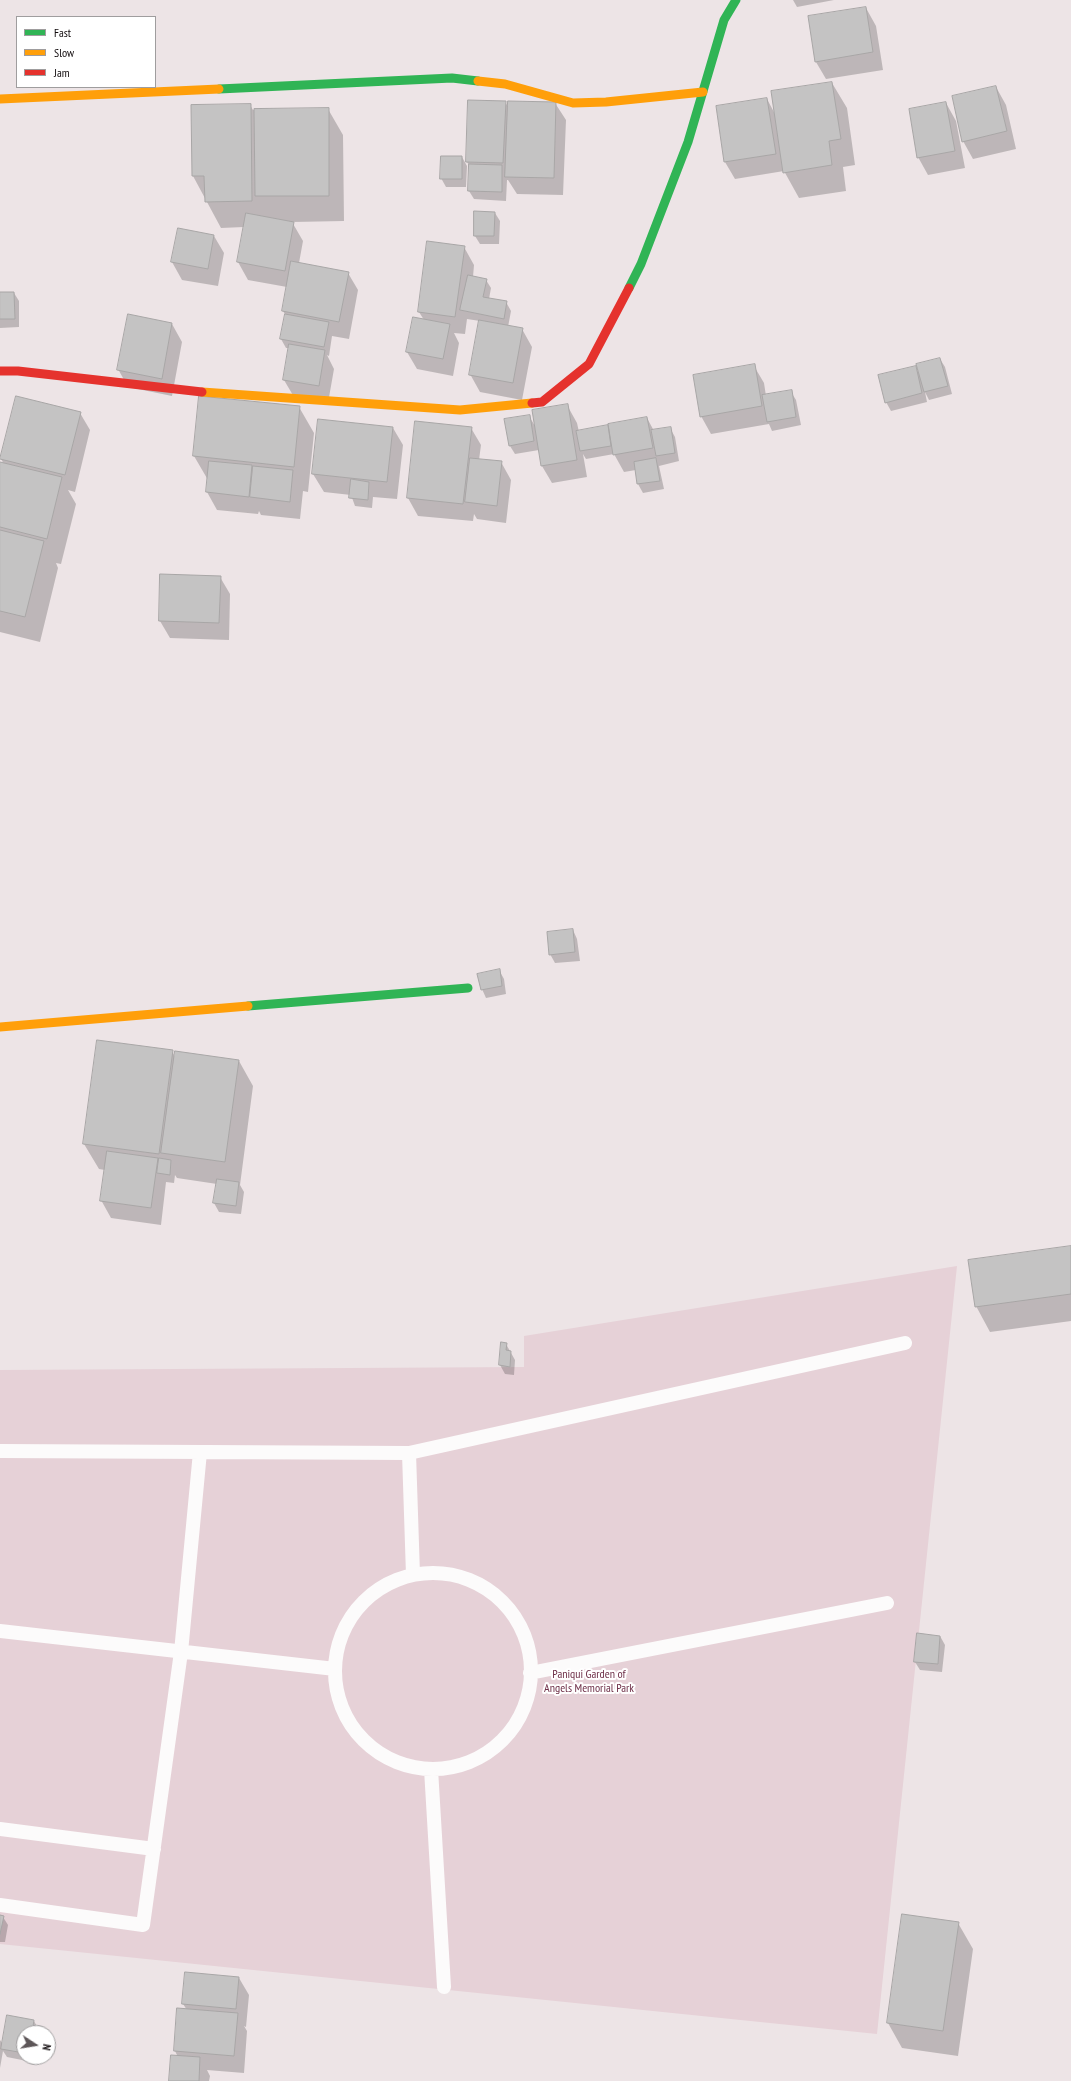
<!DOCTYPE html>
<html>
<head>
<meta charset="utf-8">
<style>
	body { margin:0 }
	#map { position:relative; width:1071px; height:2081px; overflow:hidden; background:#ede4e6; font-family:"PT Sans Narrow",sans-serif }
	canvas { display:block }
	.legend { position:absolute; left:16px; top:16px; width:140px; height:72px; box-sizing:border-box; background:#fff; border:1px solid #9f9d9e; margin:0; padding:5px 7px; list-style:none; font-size:12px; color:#100a0c }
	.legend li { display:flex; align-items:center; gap:8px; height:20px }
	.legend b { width:20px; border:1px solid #9f9d9e }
	.north { position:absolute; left:16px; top:2025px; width:40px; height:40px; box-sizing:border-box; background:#fff; border:1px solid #9f9d9e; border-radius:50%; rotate:102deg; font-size:11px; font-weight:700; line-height:16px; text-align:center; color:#100a0c }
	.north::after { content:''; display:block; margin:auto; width:14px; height:18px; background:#5d5658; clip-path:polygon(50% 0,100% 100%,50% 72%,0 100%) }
</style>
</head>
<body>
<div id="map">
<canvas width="1071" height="2081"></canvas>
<ul class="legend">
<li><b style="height:5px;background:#30b455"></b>Fast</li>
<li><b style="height:5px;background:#ff9f0a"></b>Slow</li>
<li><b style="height:5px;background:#e5322d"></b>Jam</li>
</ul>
<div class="north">N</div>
</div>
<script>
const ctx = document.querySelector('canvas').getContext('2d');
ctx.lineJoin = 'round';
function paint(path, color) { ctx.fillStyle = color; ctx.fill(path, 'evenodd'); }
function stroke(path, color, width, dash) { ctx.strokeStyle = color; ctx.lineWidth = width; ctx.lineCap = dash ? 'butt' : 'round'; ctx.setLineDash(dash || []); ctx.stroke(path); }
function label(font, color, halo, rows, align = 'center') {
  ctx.font = font + ' "PT Sans Narrow",sans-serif'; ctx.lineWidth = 4; ctx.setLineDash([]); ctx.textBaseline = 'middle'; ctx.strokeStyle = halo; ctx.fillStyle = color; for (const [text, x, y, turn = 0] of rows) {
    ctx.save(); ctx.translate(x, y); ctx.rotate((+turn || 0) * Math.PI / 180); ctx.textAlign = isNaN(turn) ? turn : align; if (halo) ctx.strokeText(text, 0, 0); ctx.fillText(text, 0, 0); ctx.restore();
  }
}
const green = new Path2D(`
	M957,1266L877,2034L0,1944V1370L524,1367V1336Z`);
const shadow = new Path2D(`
	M793,0H834L797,7Z
	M866,8L876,26L883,70L826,79L816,62Z
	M832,83L847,108L855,165L843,167L846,191L799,198L784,171L735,179L725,162L767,99L775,114Z
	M996,87L1006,105L1016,149L973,159L963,141Z
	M505,102L509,108L555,103L566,120L563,195L517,194L508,180H507L506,201L474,199L469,191L470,167L467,162Z
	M946,103L956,121L965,168L928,175L918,157Z
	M250,105L253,110L328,109L343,135L344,221L292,222L303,241L299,263L348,273L358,290L349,339L332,336L329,356L327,355L334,369L328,403L294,397L284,380L289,348H286L281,339L286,316L283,311L287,287L248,280L238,262L244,227L221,228L193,176Z
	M462,157L467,166L466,187H446L441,178Z
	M495,213L500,221L499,244H480L475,236Z
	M214,236L224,253L218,286L182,280L172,262Z
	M464,247L474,265L473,277L486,280L491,288L489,299L506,302L511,311L508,327L522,329L532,347L522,400L480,392L470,374L480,321L467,319L465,334L454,333L459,343L453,376L417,369L407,352L424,320L419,312Z
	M0,293H14L19,301V327L0,328Z
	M128,315L172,324L182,342L172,396L128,387L118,369Z
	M940,359L945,367L952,394L929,400L925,392L927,402L891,411L886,402L915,367L919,374Z
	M754,366L764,383L766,396L791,392L796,400L801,425L772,431L769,424L711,434L701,416Z
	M567,405L577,423L579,432L607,426L610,432L647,418L654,431L670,428L675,437L679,461L659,466L664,489L643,493L638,484L636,470L624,472L614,454L586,459L583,454L587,477L552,483L542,466L539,450L515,454L510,446L529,416L535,426Z
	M299,407L314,433L308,492L303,491L300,519L261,515L259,511L258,514L217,510L207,492L208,480L194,456Z
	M80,413L90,430L75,492L68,490L76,504L61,564L56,563L58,568L40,642L0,632V463L4,464L1,459Z
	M319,420L393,428L403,445L397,499L373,497L372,508L355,506L351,495L324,492L313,474Z
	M471,428L481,445L479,460L501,462L511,480L506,523L477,519L474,514L473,521L418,516L408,498Z
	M220,577L230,594L229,640L170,638L160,621Z
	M573,930L577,939L580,961L555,963L550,954Z
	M499,970L504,979L506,994L486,998L482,989Z
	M172,1051L175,1057L239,1061L253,1086L240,1185L244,1192L241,1214L219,1212L214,1203L217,1184L177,1178L175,1175L174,1183L166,1182L161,1225L111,1218L101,1200L105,1170L99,1169L84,1144Z
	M1071,1247V1321L990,1332L976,1306Z
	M506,1344L515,1360L514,1375L505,1374L500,1365Z
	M940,1636L945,1645L942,1672L920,1670L915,1662Z
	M0,1916L3,1917L8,1925L5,1942H0Z
	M958,1923L973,1949L958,2056L902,2048L888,2023Z
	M186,1973L239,1978L249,1995L246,2027L244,2026L247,2031L244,2073L207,2070L210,2076L209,2081H170L178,2057L175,2051L187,2010L183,2004Z
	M34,2021L39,2030L38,2033H24V2057H33L32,2062L7,2057L3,2051L0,2068V2040L3,2044Z`);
const building = new Path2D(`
	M866,7L873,52L815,62L808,16Z
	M832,82L841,139L829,141L832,165L783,173L771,91Z
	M996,86L1007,131L962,142L952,96Z
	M767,98L776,154L724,162L716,106Z
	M468,100L506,101L503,163L466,162Z
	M508,101L556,102L554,178L505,177Z
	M946,102L955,151L917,158L909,109Z
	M251,104L252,201L205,202L204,176H192L191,105Z
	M329,108V196H255L254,109Z
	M441,156H462V179H440Z
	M469,164L502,165V192L468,191Z
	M474,211L495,212L494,236H474Z
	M246,213L294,222L285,271L237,262Z
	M178,228L214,235L208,269L171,262Z
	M427,241L465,246L455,317L418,312Z
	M291,261L349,272L339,322L282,311Z
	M468,275L487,279L483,297L507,301L504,319L460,310Z
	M0,292H14L15,319H0Z
	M128,314L172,323L162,379L117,370Z
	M285,314L329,322L324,347L280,339Z
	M413,317L450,324L443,359L406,352Z
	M479,320L523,328L513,383L469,375Z
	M289,344L325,350L319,386L283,380Z
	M940,358L948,386L924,392L916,364Z
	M755,364L762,406L700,417L693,375Z
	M916,366L922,393L885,403L878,375Z
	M792,390L796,417L767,422L762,395Z
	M16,396L81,412L65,475L0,459Z
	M199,396L300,406L294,467L193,456Z
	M568,404L577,460L541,466L532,410Z
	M530,415L534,441L509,446L504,419Z
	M647,417L653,448L613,455L608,424Z
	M318,419L393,427L387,482L312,474Z
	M415,421L472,427L463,504L407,498Z
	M608,425L611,446L580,451L576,431Z
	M671,427L675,453L656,456L651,430Z
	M470,458L502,461L497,506L465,502Z
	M656,458L660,481L637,484L634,462Z
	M209,461L252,465L249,497L206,492Z
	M0,462L62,477L47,539L0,527Z
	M253,466L293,470L290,502L250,497Z
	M351,479L369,482L368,500L349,498Z
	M0,530L44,541L25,617L0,611Z
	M160,574L221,576L219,623L159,621Z
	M573,929L575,952L549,955L547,932Z
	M500,969L502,986L481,990L477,974Z
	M97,1040L173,1050L159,1154L83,1144Z
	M175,1051L239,1060L225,1162L161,1153Z
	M107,1151L158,1158L151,1208L100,1201Z
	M159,1158L171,1160L170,1175L157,1173Z
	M217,1179L239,1182L236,1206L213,1203Z
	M1071,1246V1294L975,1307L968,1260Z
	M501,1342L507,1343L506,1350L511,1351L510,1367L499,1365Z
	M917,1633L940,1636L938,1664L914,1662Z
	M902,1914L959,1922L943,2031L887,2023Z
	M0,1915L4,1916L0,1934Z
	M185,1972L239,1977L236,2009L182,2004Z
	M177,2008L238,2013L234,2056L174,2051Z
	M7,2015L34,2020L32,2033H24V2053L1,2049Z
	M171,2055L200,2057L199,2081H169Z`);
const lane = new Path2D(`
	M0,1451L409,1453L905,1343
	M409,1453L413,1575
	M335 1671a98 98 0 1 1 196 0a98 98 0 1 1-196 0Z
	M0,1631L335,1669
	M530,1673L887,1603
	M431,1769L444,1987
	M0,1829L154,1849
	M0,1905L143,1925L181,1652L200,1452`);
const fast = new Path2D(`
	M219,89L452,78L478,81
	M629,288L641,264L688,142L724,20L736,0
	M248,1006L468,988`);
const slow = new Path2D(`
	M478,81L505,84L573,103L606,102L703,92
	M0,99L219,89
	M202,392L460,410L532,403
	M0,1027L248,1006`);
const jam = new Path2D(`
	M0,371H18L202,392
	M532,403L542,402L589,364L629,288`);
const parkNames = [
	["Paniqui Garden of",589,1675],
	["Angels Memorial Park",589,1689]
];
paint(green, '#e6d1d7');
paint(shadow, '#0003');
paint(building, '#c4c3c3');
stroke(building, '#a8a6a6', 1);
stroke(lane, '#fcfbfb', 14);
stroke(fast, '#30b455', 9);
stroke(slow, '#ff9f0a', 9);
stroke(jam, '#e5322d', 9);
label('12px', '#6e2f48', '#fff', parkNames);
</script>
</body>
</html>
